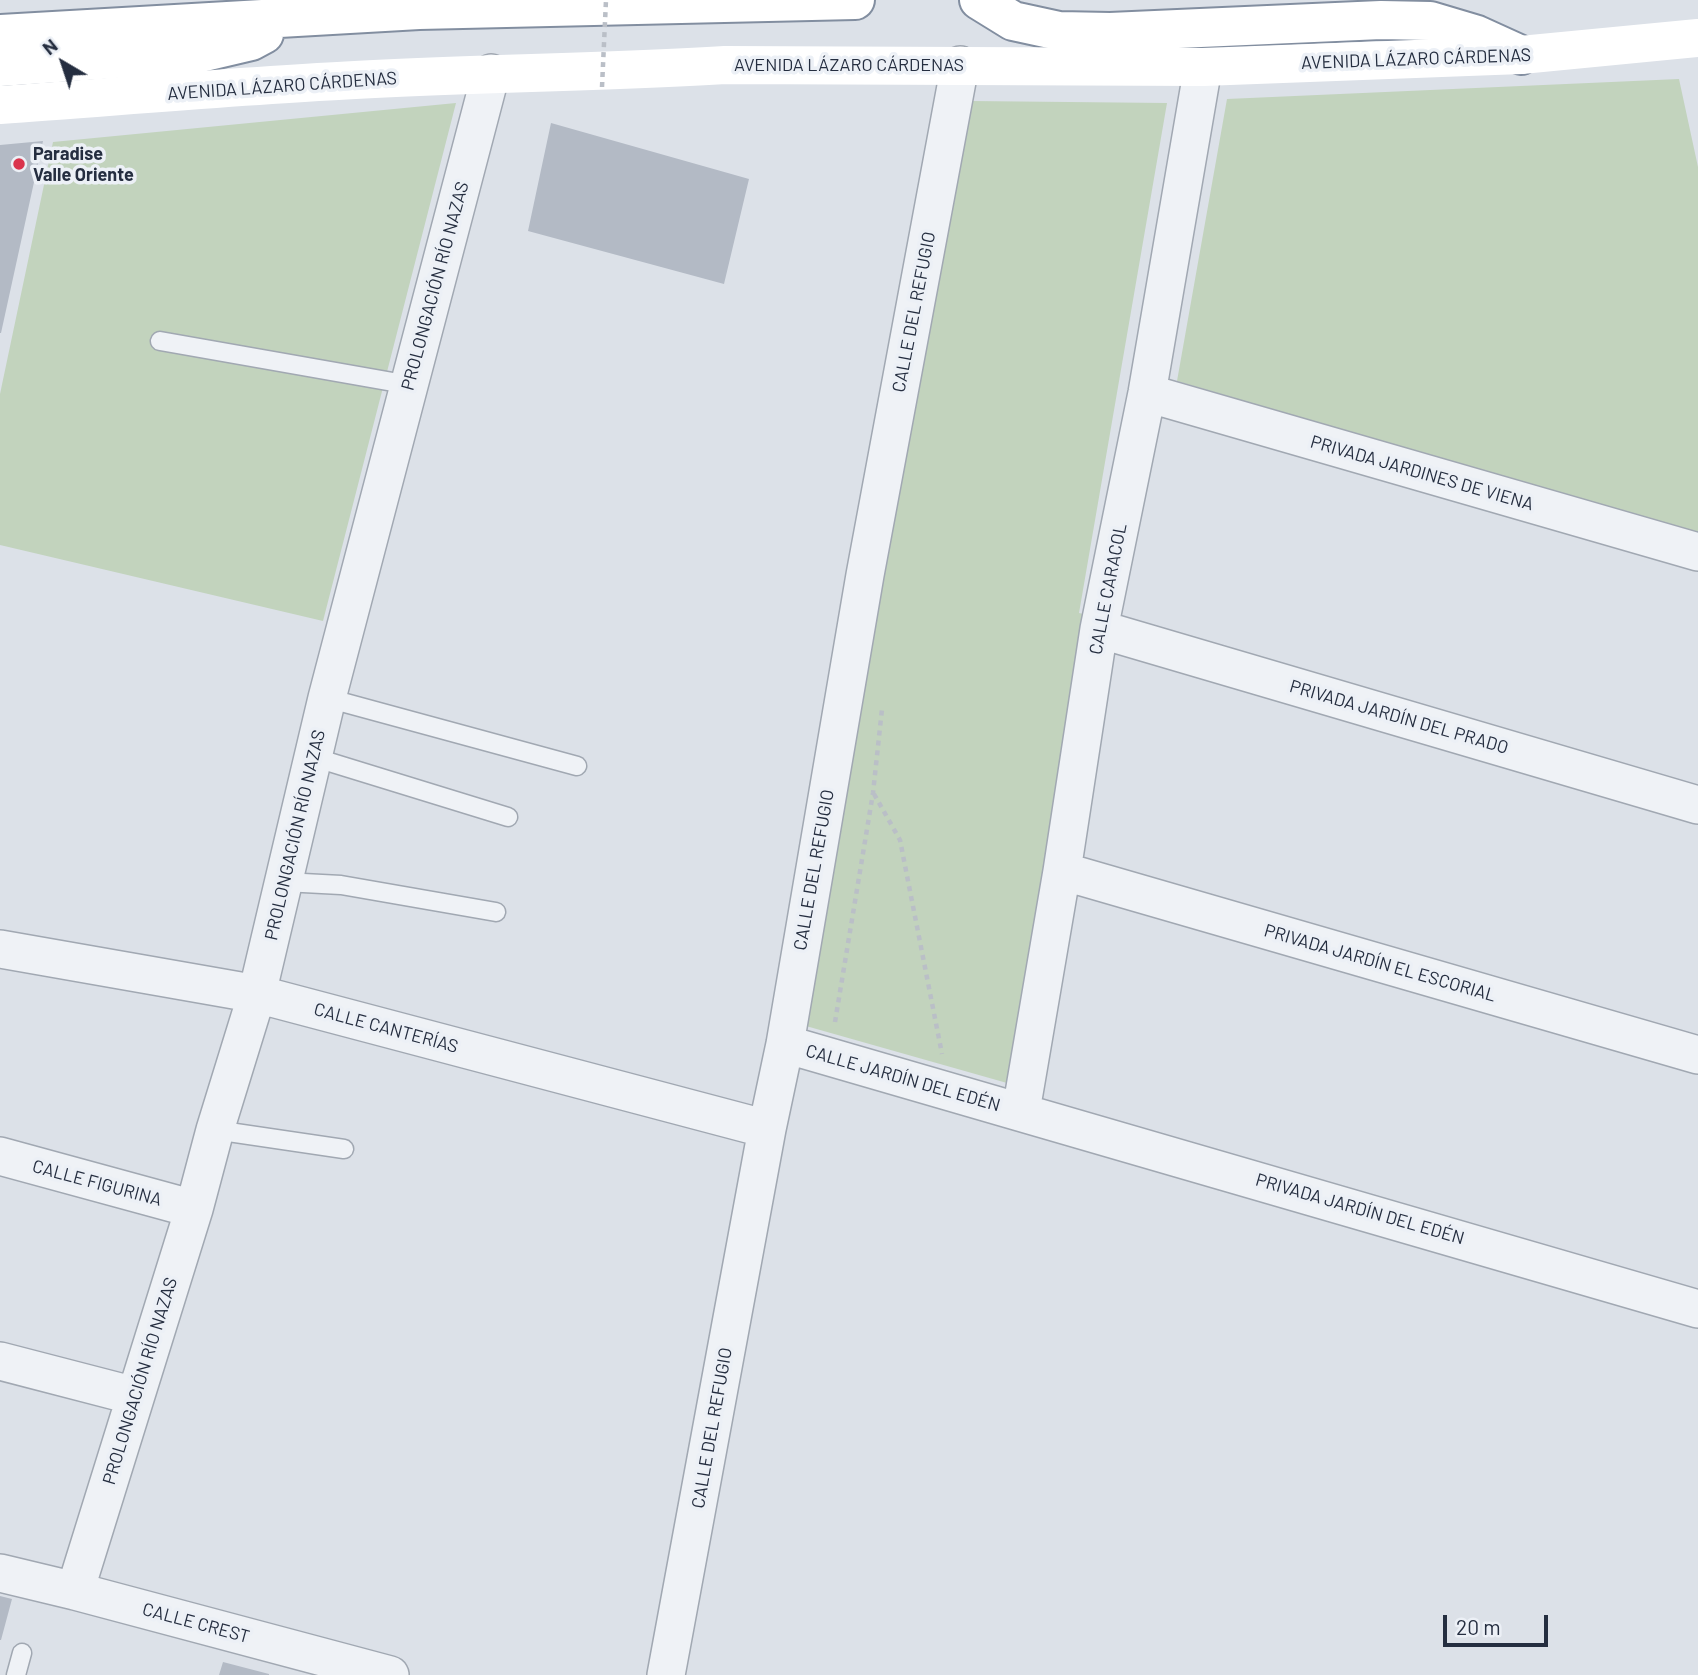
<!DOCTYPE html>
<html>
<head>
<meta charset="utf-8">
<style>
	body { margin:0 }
	#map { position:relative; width:1698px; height:1675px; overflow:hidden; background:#dce1e8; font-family:Barlow,sans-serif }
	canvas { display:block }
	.north { position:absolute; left:28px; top:28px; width:70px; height:70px; -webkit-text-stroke:5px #ecf0f6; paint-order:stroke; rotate:321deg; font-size:19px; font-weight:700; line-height:28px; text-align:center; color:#252e40 }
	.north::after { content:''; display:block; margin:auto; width:24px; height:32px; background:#252e40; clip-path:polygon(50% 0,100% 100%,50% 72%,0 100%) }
	.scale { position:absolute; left:1443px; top:1615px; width:105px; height:32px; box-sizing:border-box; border:4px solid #252e40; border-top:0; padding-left:9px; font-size:21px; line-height:24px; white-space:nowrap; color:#252e40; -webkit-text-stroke:5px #ecf0f6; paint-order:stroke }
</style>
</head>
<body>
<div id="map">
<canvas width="1698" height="1675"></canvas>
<div class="north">N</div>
<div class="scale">20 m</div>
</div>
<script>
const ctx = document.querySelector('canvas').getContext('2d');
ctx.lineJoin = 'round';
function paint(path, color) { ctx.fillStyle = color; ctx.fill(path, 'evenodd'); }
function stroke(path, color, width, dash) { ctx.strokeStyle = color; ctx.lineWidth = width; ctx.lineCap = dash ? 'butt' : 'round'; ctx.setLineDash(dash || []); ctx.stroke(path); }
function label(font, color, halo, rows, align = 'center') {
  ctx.font = font + ' Barlow,sans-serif'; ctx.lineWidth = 7; ctx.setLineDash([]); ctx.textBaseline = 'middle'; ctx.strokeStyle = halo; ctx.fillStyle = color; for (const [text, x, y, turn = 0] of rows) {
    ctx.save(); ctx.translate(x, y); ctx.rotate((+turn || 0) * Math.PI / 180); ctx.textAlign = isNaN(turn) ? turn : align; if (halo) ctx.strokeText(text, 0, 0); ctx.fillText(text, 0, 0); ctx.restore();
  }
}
const green = new Path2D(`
	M1679,79L1698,167V536L1177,381L1227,99Z
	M970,101L1167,103L1079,613L1097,617L1007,1083L806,1026L850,748Z
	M456,103L323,621L0,545V394L53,142Z`);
const building = new Path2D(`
	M551,123L749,179L724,284L528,231Z
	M43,141L1,333H0V145Z
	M0,1596L12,1599L1,1640H0Z
	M223,1662L269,1674V1675H219Z`);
const path = new Path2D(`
	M874,794L900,840L942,1054
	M835,1022L873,793L882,709`);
const lane = new Path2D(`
	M160,341L410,385
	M327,698L577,766
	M313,757L508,817
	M284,882L341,885L496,912
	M215,1130L344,1149
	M16,1675L22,1653`);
const street = new Path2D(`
	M1147,393L1698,552
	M1099,629L1698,805
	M1062,871L1698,1055
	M0,949L257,994L767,1129
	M785,1044L1698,1309
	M1021,1111L1062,871L1099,629L1147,393L1203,67
	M0,1156L194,1209
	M0,1361L135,1396
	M0,1573L75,1591L390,1675
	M75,1591L194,1209L215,1130L257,994L327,698L491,73
	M666,1675L767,1129L785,1044L865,575L960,65`);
const secondary = new Path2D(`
	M0,105C113,97 225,87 338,81C467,73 596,73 725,65L1203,67L1521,55L1698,38`);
const highway = new Path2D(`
	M979,0L1013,21L1059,31L1110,32L1381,20L1430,21L1477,35L1521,55
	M0,34L419,10L855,0
	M0,67L200,53L251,41L264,34`);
const pathBridge = new Path2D(`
	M602,87L606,0`);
const markers = [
	[19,164,7,"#da344d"]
];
const streetNames = [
	["AVENIDA LÁZARO CÁRDENAS",1416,59,-2],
	["AVENIDA LÁZARO CÁRDENAS",849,65],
	["AVENIDA LÁZARO CÁRDENAS",282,86,-4],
	["PROLONGACIÓN RÍO NAZAS",435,286,-75],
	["CALLE DEL REFUGIO",914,312,-79],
	["PRIVADA JARDINES DE VIENA",1422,473,16],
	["CALLE CARACOL",1108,589,-79],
	["PRIVADA JARDÍN DEL PRADO",1399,717,16],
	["PROLONGACIÓN RÍO NAZAS",295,835,-77],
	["CALLE DEL REFUGIO",814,870,-80],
	["PRIVADA JARDÍN EL ESCORIAL",1380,963,16],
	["CALLE CANTERÍAS",386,1028,15],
	["CALLE JARDÍN DEL EDÉN",903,1078,16],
	["CALLE FIGURINA",97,1183,15],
	["PRIVADA JARDÍN DEL EDÉN",1360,1209,16],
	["PROLONGACIÓN RÍO NAZAS",140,1381,-73],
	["CALLE DEL REFUGIO",712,1428,-80],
	["CALLE CREST",196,1623,15]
];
const poiNames = [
	["Paradise",33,154],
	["Valle Oriente",33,175]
];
paint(green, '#c2d3bd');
paint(building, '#b3bac5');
stroke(lane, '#a1a8b2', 21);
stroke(street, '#a1a8b2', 40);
stroke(highway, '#828ea0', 42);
stroke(path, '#babfc7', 4.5, [5, 5]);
stroke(lane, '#eff2f6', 18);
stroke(street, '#eff2f6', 37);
stroke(secondary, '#fff', 38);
stroke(highway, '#fff', 38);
stroke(pathBridge, '#babfc7', 4.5, [5, 5]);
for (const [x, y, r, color] of markers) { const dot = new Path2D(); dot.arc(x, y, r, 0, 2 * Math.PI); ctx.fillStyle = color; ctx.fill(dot); stroke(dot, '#ecf0f6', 2.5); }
label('18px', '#252e40', '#ecf0f6', streetNames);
label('bold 18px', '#252e40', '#ecf0f6', poiNames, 'left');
</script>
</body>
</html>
